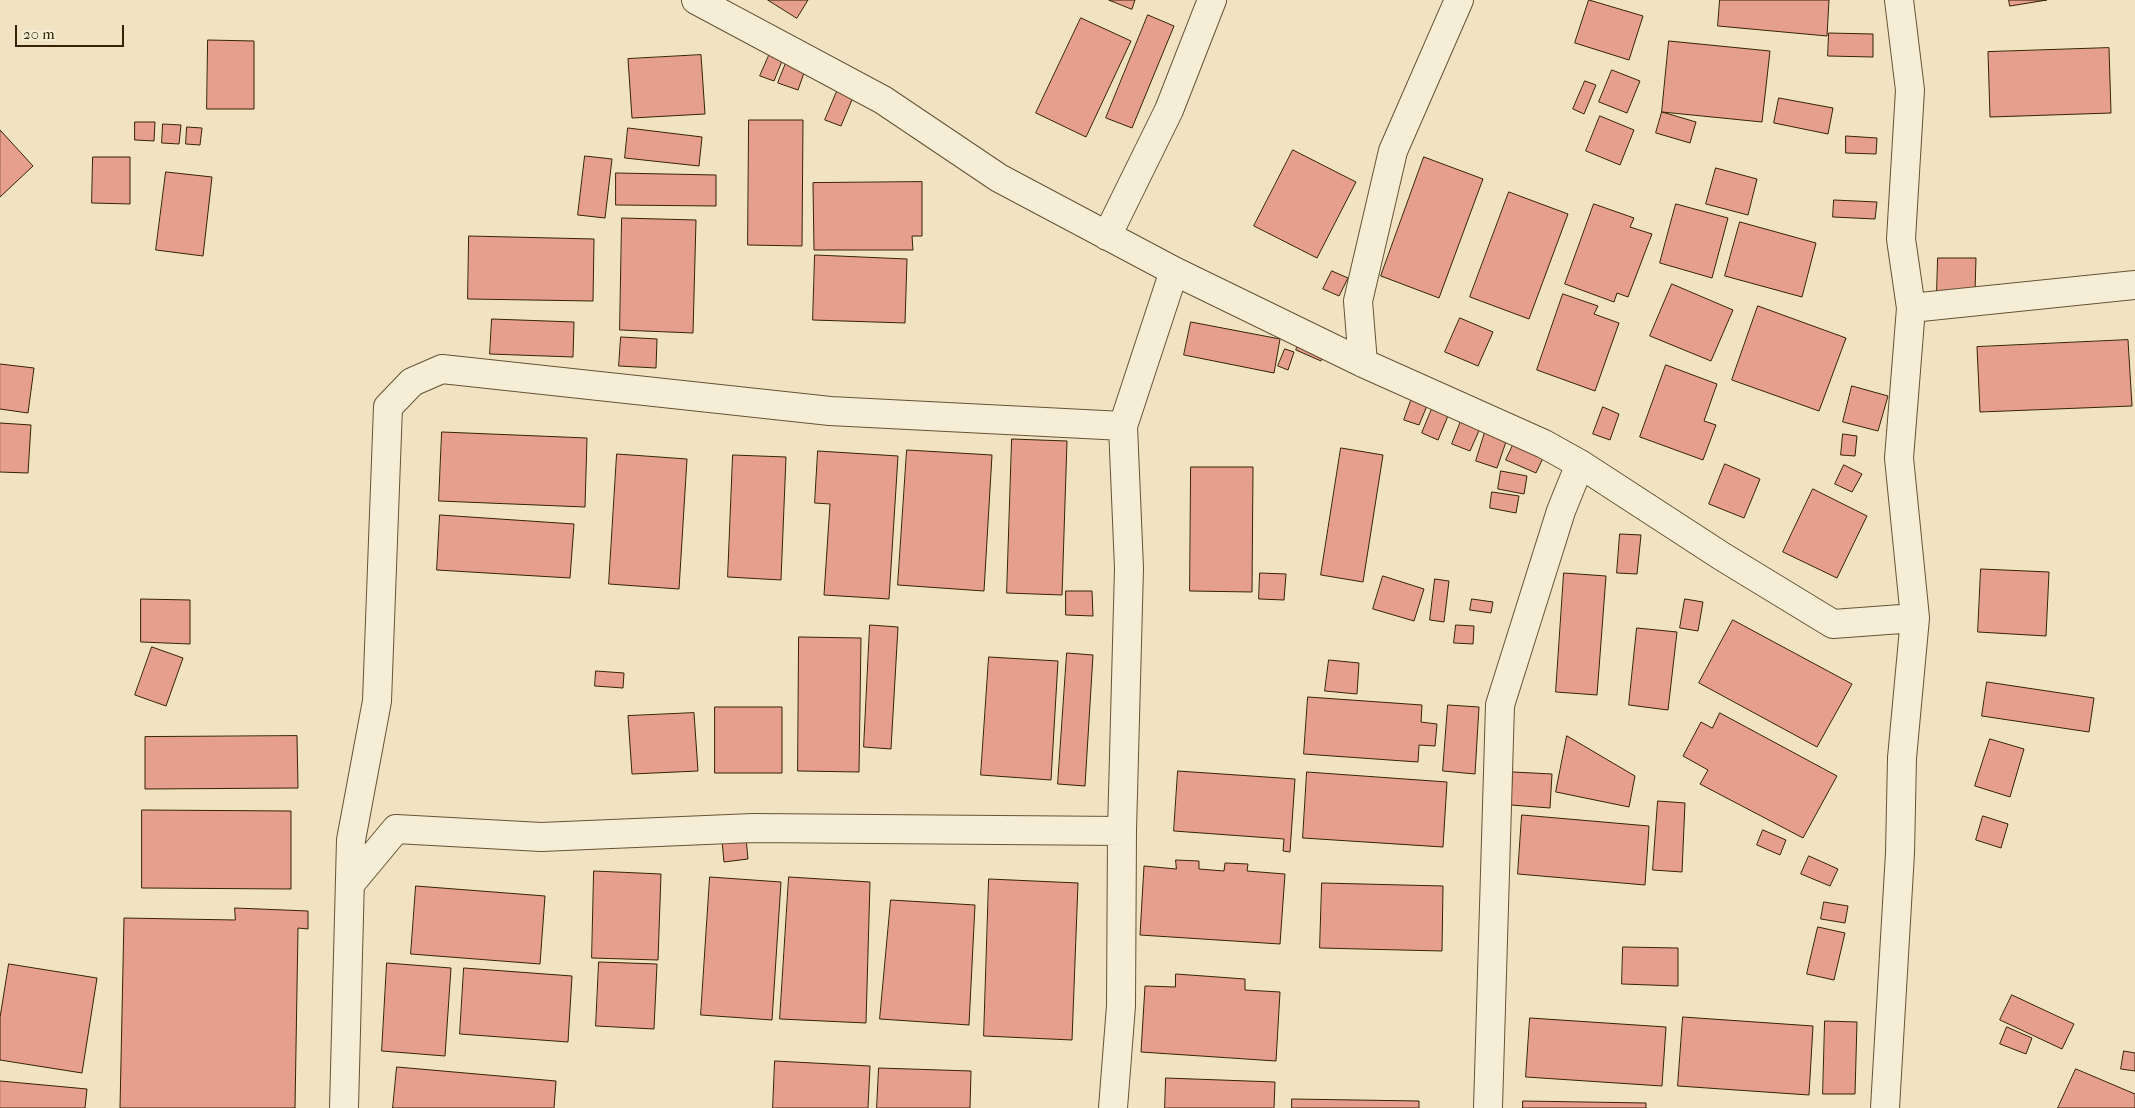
<!DOCTYPE html>
<html>
<head>
<meta charset="utf-8">
<style>
	body { margin:0 }
	#map { position:relative; width:2135px; height:1108px; overflow:hidden; background:#f1e3c2; font-family:"IM FELL French Canon",serif }
	canvas { display:block }
	.scale { position:absolute; left:15px; top:25px; width:109px; height:22px; box-sizing:border-box; border:2px solid #362303; border-top:0; padding-left:6px; font-size:15px; line-height:18px; white-space:nowrap; color:#362303; -webkit-text-stroke:4px #f6edd7; paint-order:stroke }
</style>
</head>
<body>
<div id="map">
<canvas width="2135" height="1108"></canvas>
<div class="scale">20 m</div>
</div>
<script>
const ctx = document.querySelector('canvas').getContext('2d');
ctx.lineJoin = 'round';
function paint(path, color) { ctx.fillStyle = color; ctx.fill(path, 'evenodd'); }
function stroke(path, color, width, dash) { ctx.strokeStyle = color; ctx.lineWidth = width; ctx.lineCap = dash ? 'butt' : 'round'; ctx.setLineDash(dash || []); ctx.stroke(path); }
const building = new Path2D(`
	M768,0H808L797,18Z
	M1109,0H1135L1132,9Z
	M1589,0L1643,16L1629,60L1575,43Z
	M1720,0H1829L1827,36L1718,26Z
	M2009,0H2047L2010,6Z
	M1148,15L1174,26L1132,128L1106,118Z
	M1081,18L1131,41L1086,137L1036,113Z
	M1829,33L1873,34V57L1828,56Z
	M208,40L254,41V109H207Z
	M1669,41L1770,51L1762,122L1662,112Z
	M2109,48L2111,113L1990,117L1988,52Z
	M771,51L784,56L774,81L760,76Z
	M701,55L705,114L632,118L628,59Z
	M786,63L805,70L798,90L778,83Z
	M1612,70L1640,81L1627,113L1599,102Z
	M1585,81L1596,85L1584,114L1573,109Z
	M838,89L854,95L841,126L825,120Z
	M1779,98L1833,108L1828,134L1774,123Z
	M1662,112L1696,122L1690,143L1656,133Z
	M1600,116L1634,130L1620,165L1586,151Z
	M749,120H803L802,246L748,245Z
	M135,122H155L154,141L135,140Z
	M163,124L181,125L179,144L162,143Z
	M187,127L202,128L200,145L186,144Z
	M628,128L702,137L699,166L625,158Z
	M0,130L33,166L0,197Z
	M1846,136L1877,138L1876,154L1846,153Z
	M1293,150L1356,182L1317,258L1254,226Z
	M585,156L612,159L605,218L578,215Z
	M93,157H130V204L92,203Z
	M1424,157L1483,179L1439,298L1381,276Z
	M1716,168L1757,179L1748,215L1706,204Z
	M166,172L212,177L203,256L156,250Z
	M616,173L716,175V206L616,205Z
	M922,182V236H912L913,250H814L813,183Z
	M1509,192L1568,214L1529,319L1470,297Z
	M1834,200L1877,202L1875,219L1833,217Z
	M1594,204L1634,218L1630,227L1652,234L1628,297L1617,293L1614,302L1565,284Z
	M1676,204L1728,218L1712,278L1660,263Z
	M622,218L696,220L693,333L620,330Z
	M1740,222L1816,243L1802,297L1725,276Z
	M469,236L594,239L593,301L468,299Z
	M815,255L907,259L905,323L813,320Z
	M1938,258H1976L1975,292L1937,291Z
	M1332,271L1348,278L1339,296L1323,289Z
	M1672,284L1733,310L1711,361L1650,336Z
	M1563,294L1598,306L1594,314L1619,323L1595,391L1537,370Z
	M1758,306L1846,338L1819,411L1732,380Z
	M1460,318L1493,332L1478,366L1445,352Z
	M492,319L574,322L573,357L490,354Z
	M1191,322L1280,339L1274,373L1184,355Z
	M621,337L657,339L656,368L619,366Z
	M1302,337L1326,348L1321,361L1296,350Z
	M2128,340L2132,406L1980,412L1977,347Z
	M1285,349L1294,352L1288,370L1278,366Z
	M0,364L34,368L28,413L0,409Z
	M1666,365L1717,384L1704,421L1716,425L1703,460L1640,437Z
	M1852,386L1888,396L1878,431L1843,422Z
	M1413,395L1429,401L1419,425L1404,420Z
	M1434,404L1450,411L1438,440L1422,433Z
	M1603,407L1619,414L1610,440L1593,434Z
	M1463,416L1482,424L1470,451L1452,444Z
	M0,423L31,425L28,473L0,472Z
	M1487,426L1509,433L1497,468L1476,461Z
	M442,432L587,438L585,507L439,501Z
	M1843,434L1857,436L1855,456L1841,455Z
	M1012,439L1067,441L1062,595L1007,593Z
	M1514,443L1544,456L1536,473L1506,460Z
	M1341,448L1383,455L1363,582L1321,575Z
	M907,450L992,455L984,591L898,585Z
	M818,451L898,456L889,599L824,595L830,504L815,503Z
	M617,454L687,459L679,589L609,584Z
	M733,455L786,457L781,580L728,577Z
	M1725,464L1760,479L1744,518L1709,504Z
	M1844,465L1862,474L1852,492L1835,484Z
	M1191,467H1253L1252,592L1190,591Z
	M1501,471L1527,476L1524,494L1498,489Z
	M1813,489L1867,516L1837,578L1783,552Z
	M1492,492L1519,496L1516,513L1490,508Z
	M440,515L574,524L570,578L437,570Z
	M1620,534L1641,535L1637,574L1617,573Z
	M1981,569L2049,572L2046,636L1978,632Z
	M1260,573L1286,574L1284,600L1259,599Z
	M1564,573L1606,576L1597,695L1556,692Z
	M1383,576L1424,589L1414,621L1373,609Z
	M1435,579L1449,581L1444,622L1430,620Z
	M1066,591H1092L1093,616L1066,615Z
	M141,599L190,600V644L141,642Z
	M1472,599L1493,602L1491,613L1470,610Z
	M1685,599L1703,602L1698,631L1680,628Z
	M1733,620L1852,684L1817,747L1699,683Z
	M870,625L898,627L891,749L864,747Z
	M1456,625L1474,626L1473,644L1454,643Z
	M1637,628L1677,632L1668,710L1629,705Z
	M799,637L861,638L859,772L798,771Z
	M152,647L183,658L166,706L135,695Z
	M1067,653L1093,655L1085,786L1058,784Z
	M989,657L1058,661L1051,780L981,775Z
	M1329,660L1359,663L1357,694L1325,691Z
	M596,671L624,673L623,688L595,686Z
	M1987,682L2094,698L2089,732L1982,716Z
	M1308,697L1422,705L1421,722L1437,724L1435,746L1419,745L1418,762L1304,754Z
	M1448,705L1479,707L1475,774L1443,771Z
	M715,707H782V773H715Z
	M694,713L698,771L632,774L628,716Z
	M1720,713L1837,776L1803,838L1700,784L1708,770L1683,756L1701,722L1712,728Z
	M297,736L298,788L145,789V737Z
	M1567,736L1635,776L1629,807L1556,792Z
	M1990,739L2024,749L2010,797L1975,786Z
	M1178,771L1295,779L1290,852L1283,851L1284,839L1174,831Z
	M1307,772L1447,782L1443,847L1303,838Z
	M1513,772L1552,774L1550,808L1511,805Z
	M1658,801L1685,803L1682,872L1653,870Z
	M142,810L291,811V889L142,888Z
	M1522,815L1649,826L1645,885L1518,874Z
	M1983,816L2008,824L2001,848L1976,840Z
	M1763,830L1786,840L1780,855L1757,845Z
	M746,838L748,859L724,862L722,841Z
	M1809,856L1838,869L1830,886L1801,874Z
	M1176,860L1199,861V869L1224,871L1225,863L1248,864L1247,871L1285,874L1280,944L1140,935L1144,866L1176,869Z
	M594,871L661,874L658,960L592,958Z
	M710,877L781,882L772,1020L701,1015Z
	M789,877L870,882L866,1023L780,1019Z
	M989,879L1078,883L1072,1040L984,1036Z
	M1322,883L1443,886L1442,951L1320,948Z
	M416,886L545,896L540,964L411,954Z
	M891,900L975,905L969,1025L880,1019Z
	M1824,902L1848,906L1845,923L1821,919Z
	M235,908L308,911V929L298,928L295,1108H120L124,918L235,920Z
	M1818,927L1845,933L1834,980L1807,974Z
	M1623,947L1678,948V986L1622,984Z
	M599,962L657,964L654,1029L596,1026Z
	M387,963L451,968L445,1056L382,1051Z
	M9,964L97,978L82,1073L0,1060V1018Z
	M464,968L572,976L568,1042L460,1034Z
	M1176,974L1245,979V990L1280,992L1276,1061L1141,1052L1145,986L1175,987Z
	M2012,995L2074,1024L2062,1049L2000,1020Z
	M1683,1017L1813,1026L1809,1095L1678,1086Z
	M1530,1018L1666,1027L1662,1086L1526,1077Z
	M1825,1021L1857,1022L1855,1094H1823Z
	M2007,1027L2032,1038L2026,1054L2000,1044Z
	M2124,1051L2135,1053V1071L2121,1069Z
	M775,1061L870,1066L868,1108H773Z
	M397,1067L556,1081L554,1108H393Z
	M879,1068L971,1071L970,1108H877Z
	M2076,1069L2135,1094V1108H2058Z
	M1166,1078L1275,1082L1274,1108H1165Z
	M0,1081L87,1089L85,1108H0Z
	M1292,1099L1419,1101V1108H1292Z
	M1523,1101L1646,1103V1108H1523Z`);
const minor = new Path2D(`
	M696,0L883,100L999,178L1174,271L1363,363L1544,444L1580,464L1723,557L1833,624L1915,618
	M1107,236L1169,110L1212,0
	M1911,308L2135,285
	M1363,363L1358,301L1393,151L1459,0
	M351,883L396,829L541,837L753,828L1122,831
	M344,1108L351,840L377,701L388,407L412,382L442,369L830,411L1123,426
	M1113,1108L1121,1006L1122,831L1129,568L1123,426L1174,271
	M1488,1108L1500,705L1561,511L1580,464
	M1885,1108L1900,853L1902,758L1915,618L1899,458L1911,308L1901,239L1910,90L1899,0`);
paint(building, '#e69e8d');
stroke(building, '#362303', 1);
stroke(minor, '#655333', 30);
stroke(minor, '#f6edd7', 28);
</script>
</body>
</html>
